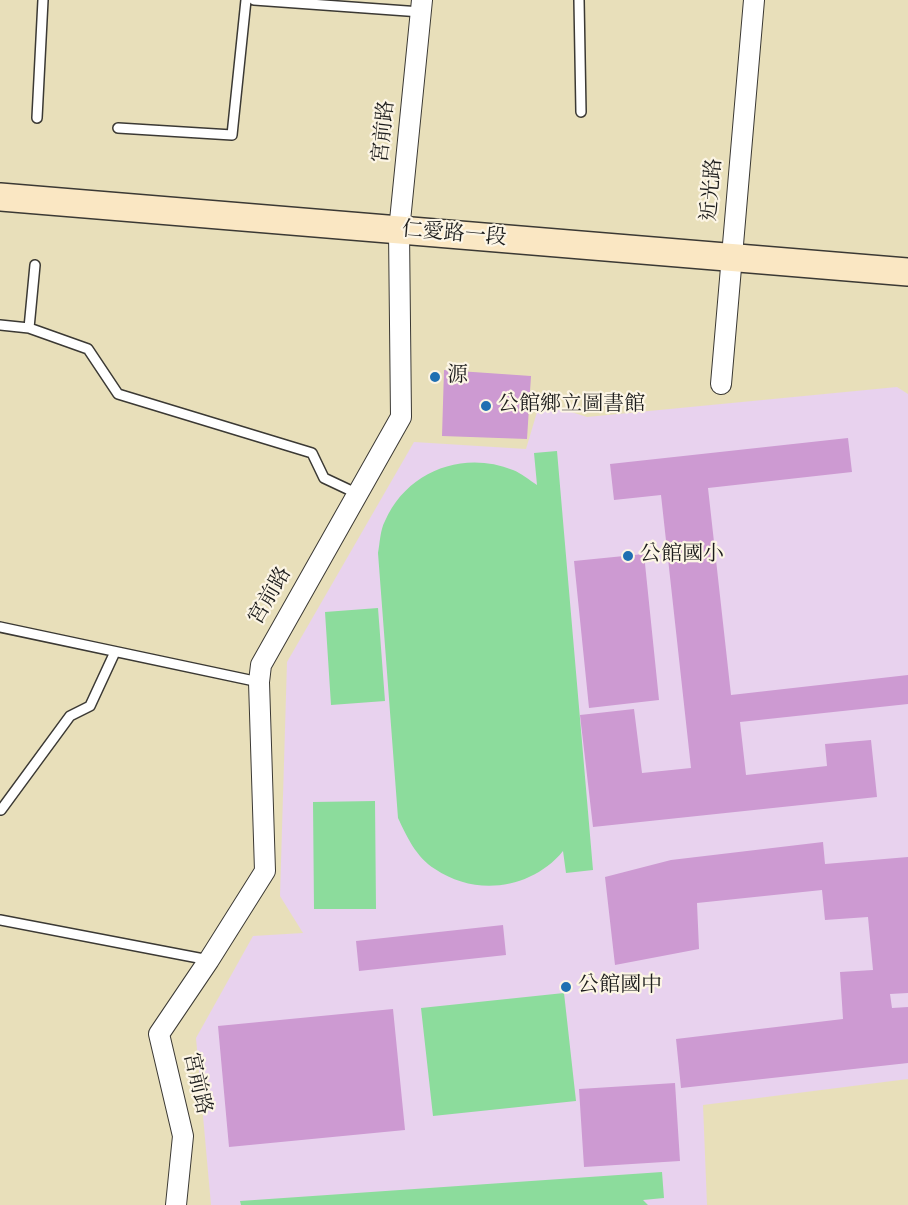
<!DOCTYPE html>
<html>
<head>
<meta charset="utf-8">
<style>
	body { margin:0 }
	canvas { display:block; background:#e8dfba }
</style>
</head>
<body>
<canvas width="908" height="1205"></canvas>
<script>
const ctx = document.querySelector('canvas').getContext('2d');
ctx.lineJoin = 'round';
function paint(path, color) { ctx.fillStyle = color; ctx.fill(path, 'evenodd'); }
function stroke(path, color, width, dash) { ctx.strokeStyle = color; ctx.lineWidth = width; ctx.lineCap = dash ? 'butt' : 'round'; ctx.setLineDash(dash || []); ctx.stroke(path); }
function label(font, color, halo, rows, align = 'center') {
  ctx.font = font + ' "Sorts Mill Goudy","Noto Serif TC",serif'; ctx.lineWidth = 4.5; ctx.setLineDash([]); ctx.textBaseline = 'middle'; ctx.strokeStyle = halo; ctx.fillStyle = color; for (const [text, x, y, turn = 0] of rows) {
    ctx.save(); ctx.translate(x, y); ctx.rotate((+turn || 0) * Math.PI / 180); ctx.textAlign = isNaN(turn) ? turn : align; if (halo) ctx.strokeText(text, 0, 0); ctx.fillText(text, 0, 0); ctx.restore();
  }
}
const built = new Path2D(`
	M897,387L908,394V1079L703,1105L707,1205H211L196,1038L253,936L303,933L280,896L287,662L414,442L526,449L540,402L587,417Z`);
const green = new Path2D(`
	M557,451L593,870L566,873L563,851C532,889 476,897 435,869C416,857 407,837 398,818L378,553C380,543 380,530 385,521C407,471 463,450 513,470C521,473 529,480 537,485L534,453Z
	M378,608L385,701L331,705L325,612Z
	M375,801L376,909H314L313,802Z
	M564,993L576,1101L433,1116L421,1008Z
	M662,1172L664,1198L643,1200L648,1205H241L240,1201Z`);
const building = new Path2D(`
	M444,370L531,376L527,439L442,436Z
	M848,438L852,472L708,488L731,695L908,675V704L740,722L746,775L827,766L825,744L871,740L877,797L593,827L580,715L634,709L642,773L691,768L661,495L614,500L610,464Z
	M644,554L659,700L589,708L574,561Z
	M823,842L825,864L908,857V993L890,994L892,1008L908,1007V1063L681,1088L676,1039L843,1019L840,972L873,970L868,917L825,920L822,890L697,903L699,949L615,965L605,877L671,860Z
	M503,925L506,955L359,971L356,941Z
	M393,1009L405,1130L229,1147L218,1026Z
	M675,1083L680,1161L584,1167L579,1089Z`);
const lane = new Path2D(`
	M254,0L421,12
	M579,0L581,112
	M37,118L43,0
	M118,128L232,135L246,0
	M0,325L29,328L88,349L118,394L312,453L324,478L358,494
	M29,328L35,265
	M0,627L259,682
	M1,810L70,716L90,706L115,652
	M0,920L209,960`);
const street = new Path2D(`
	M721,384L754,0
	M176,1205L183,1136L159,1034L209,960L265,871L259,682L261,665L401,417L399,231L422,0`);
const secondary = new Path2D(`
	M0,197L908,272`);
const markers = [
	[435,377,6,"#1f6fb2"],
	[486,406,6,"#1f6fb2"],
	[628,556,6,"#1f6fb2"],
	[566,987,6,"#1f6fb2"]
];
const streetNames = [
	["宮前路",386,132,-84],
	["近光路",714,190,-85],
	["仁愛路一段",454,236,5],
	["宮前路",272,597,-60],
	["宮前路",195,1084,77]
];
const poiNames = [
	["源",447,377],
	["公館鄉立圖書館",498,406],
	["公館國小",640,556],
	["公館國中",578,987]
];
paint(built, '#e8d2ee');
paint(green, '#8cdc9c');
paint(building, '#cd9ad2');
stroke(lane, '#3b3934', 12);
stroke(street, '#3b3934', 22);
stroke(secondary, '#3b3934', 30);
stroke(lane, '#fff', 9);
stroke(street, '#fff', 20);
stroke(secondary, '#fae7c3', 27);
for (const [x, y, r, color] of markers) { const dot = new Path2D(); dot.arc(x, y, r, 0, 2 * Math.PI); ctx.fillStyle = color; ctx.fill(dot); stroke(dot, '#fcf5e5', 2); }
label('21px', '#1c1c1c', '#fcf5e5', streetNames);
label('21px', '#1c1c1c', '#fcf5e5', poiNames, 'left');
</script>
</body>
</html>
